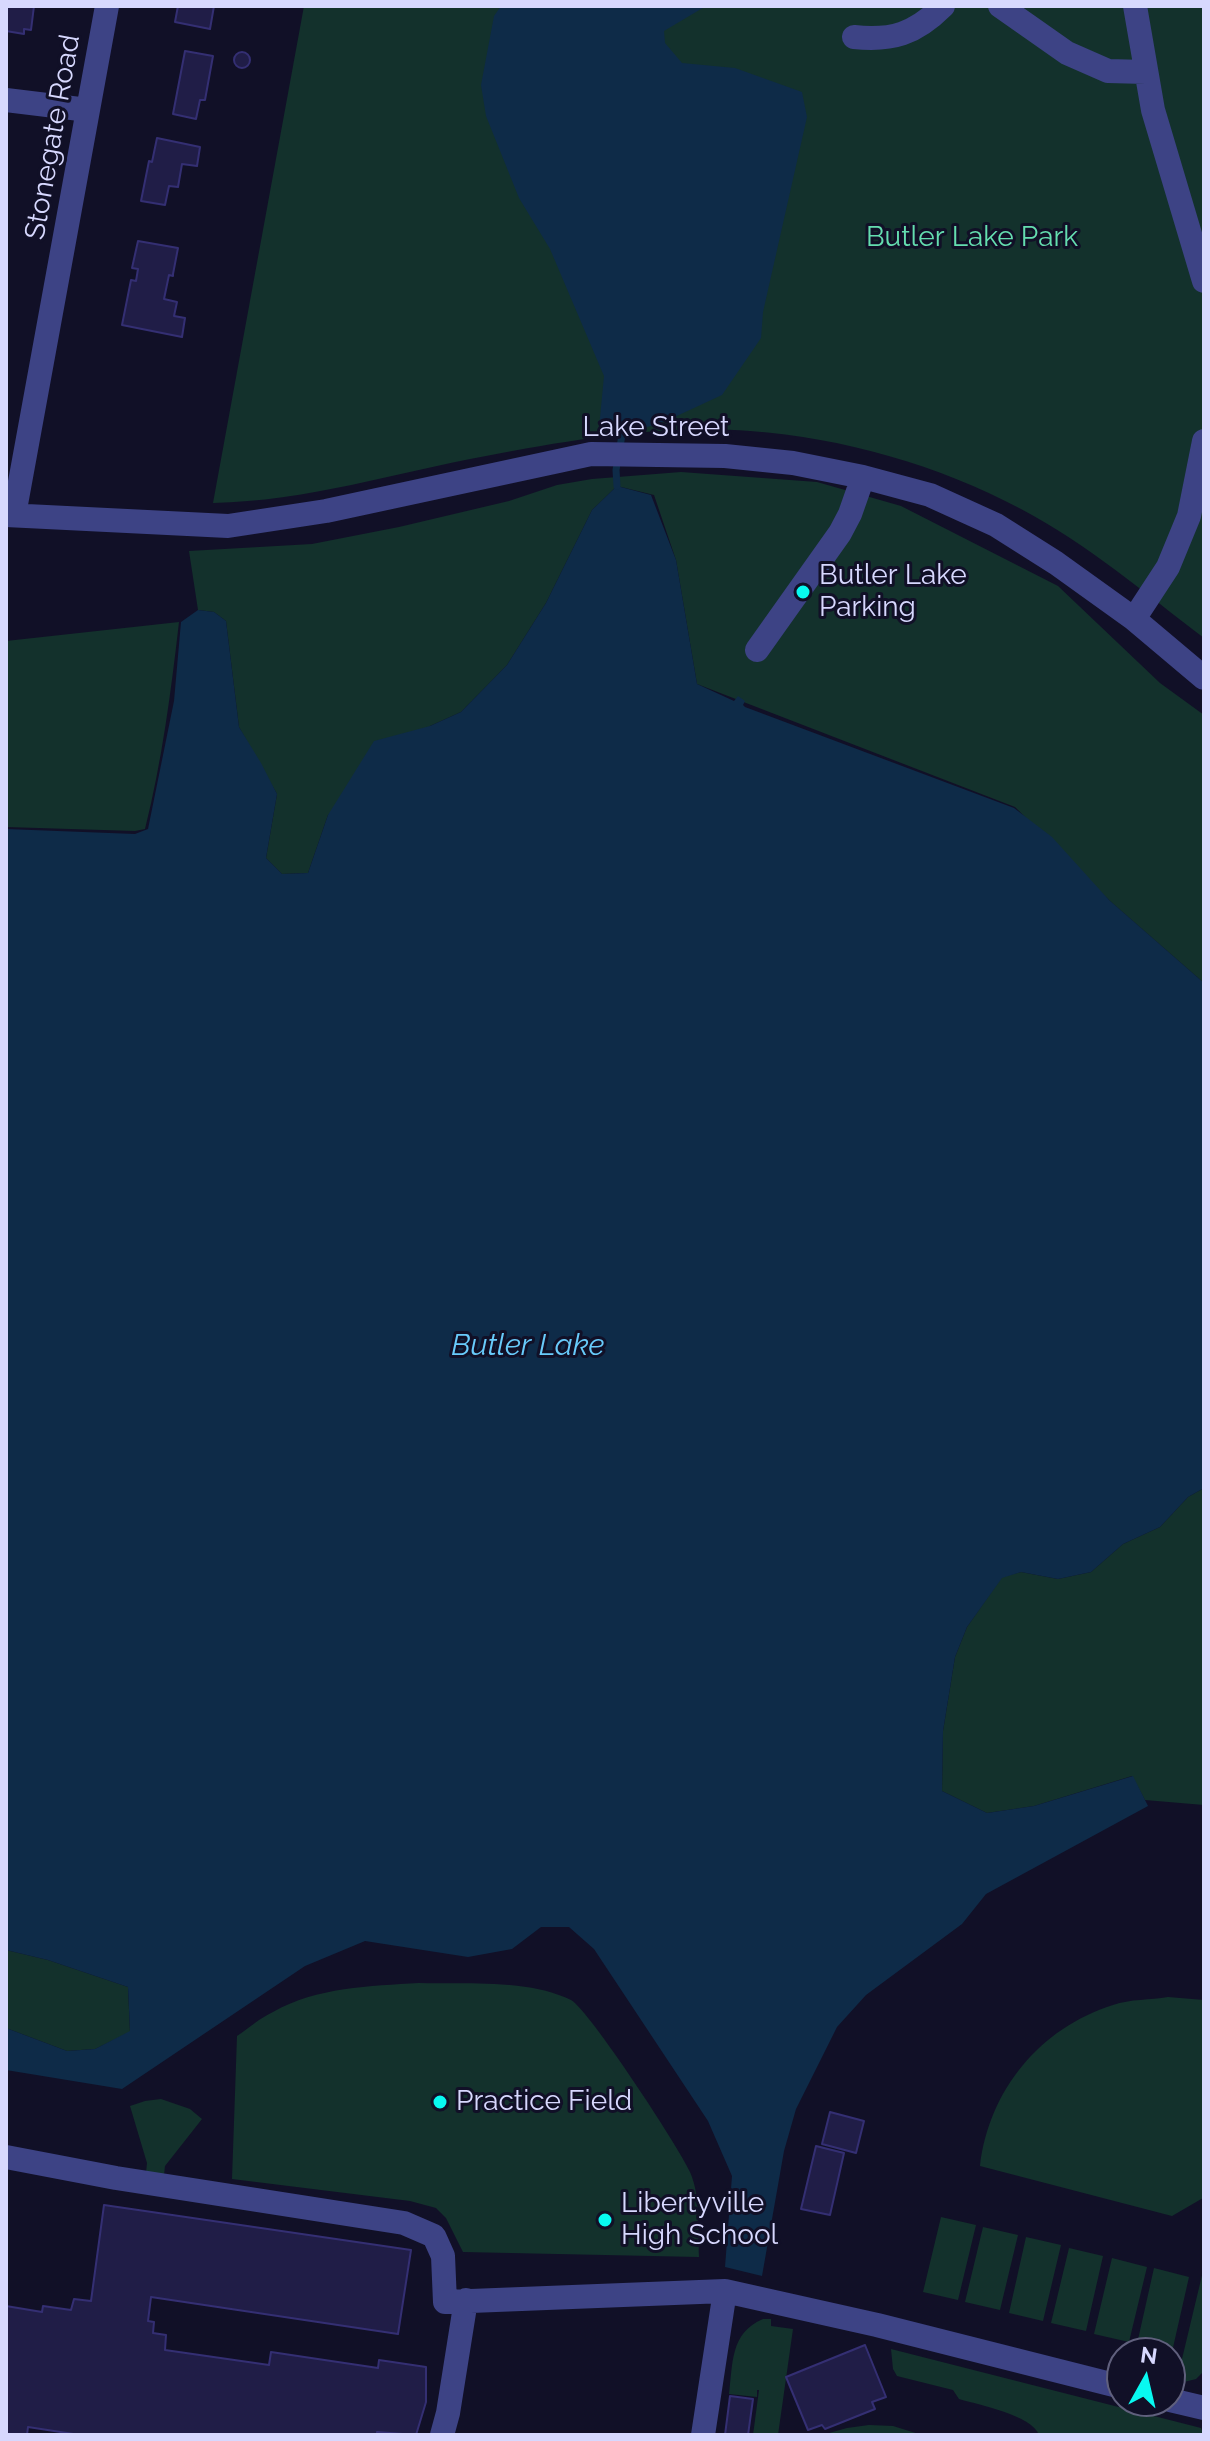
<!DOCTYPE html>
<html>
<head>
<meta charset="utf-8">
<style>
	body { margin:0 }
	#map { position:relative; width:1210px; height:2441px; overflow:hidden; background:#111027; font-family:Raleway,sans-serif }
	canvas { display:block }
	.frame { position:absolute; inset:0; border:8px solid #d7d8fe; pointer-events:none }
	.north { position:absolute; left:1106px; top:2337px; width:80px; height:80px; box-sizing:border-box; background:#111027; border:2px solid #60607d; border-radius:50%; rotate:8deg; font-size:22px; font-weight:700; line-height:32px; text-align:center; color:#d7d8fe }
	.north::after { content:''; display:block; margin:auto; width:28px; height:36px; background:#08f9f1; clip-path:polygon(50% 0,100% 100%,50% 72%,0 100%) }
</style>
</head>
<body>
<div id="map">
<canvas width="1210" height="2441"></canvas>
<div class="frame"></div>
<div class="north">N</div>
</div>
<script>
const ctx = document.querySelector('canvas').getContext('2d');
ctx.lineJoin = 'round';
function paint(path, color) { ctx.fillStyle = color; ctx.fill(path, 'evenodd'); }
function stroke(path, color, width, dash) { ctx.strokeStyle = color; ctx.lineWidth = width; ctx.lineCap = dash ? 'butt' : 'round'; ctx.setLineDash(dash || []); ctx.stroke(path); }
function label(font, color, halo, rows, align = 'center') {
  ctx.font = font + ' Raleway,sans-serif'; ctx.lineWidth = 6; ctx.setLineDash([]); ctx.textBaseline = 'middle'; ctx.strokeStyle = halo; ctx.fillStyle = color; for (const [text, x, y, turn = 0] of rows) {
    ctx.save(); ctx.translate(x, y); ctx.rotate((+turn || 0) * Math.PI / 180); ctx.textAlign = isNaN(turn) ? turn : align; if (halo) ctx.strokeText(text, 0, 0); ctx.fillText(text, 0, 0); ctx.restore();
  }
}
const green = new Path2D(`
	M304,6H1204V638C1145,593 1087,544 1021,509C938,465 844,438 750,431C666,424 569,440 486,456C394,473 307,501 213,503Z
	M681,472L817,482L901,506L1058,586L1160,683L1204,715V983L1110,901L1015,807L697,684L676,560L654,495L617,486L592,510L546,603L507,665L461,712L430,726L328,815L308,873L282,874L266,858L277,794L239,727L226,621L214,612L198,610L189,551L312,544L399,527L509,501L557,485L592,479Z
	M179,622C171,692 162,761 145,829L135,831L6,827V641Z
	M1204,1488V1805L1145,1800L1132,1776L1034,1806L987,1813L942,1791L943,1731L955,1657L967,1627L1002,1577L1021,1572L1058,1579L1091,1572L1123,1544L1160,1527L1188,1497Z
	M6,1950L48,1960L128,1987L130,2032L95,2049L67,2051L6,2028Z
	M419,1983C465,1984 530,1979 571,2000C589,2010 679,2147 690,2172C701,2197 698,2230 699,2257L463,2252L446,2218L436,2208L410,2201L232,2179L237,2036C249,2028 260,2018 273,2012C317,1987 370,1986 419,1983Z
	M1168,1997L1204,2000L1203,2198L1172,2216L980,2166C989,2090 1040,2028 1113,2005C1130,1999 1151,2000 1168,1997Z
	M161,2099L190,2109L202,2119L165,2166L164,2175L146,2173L147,2163L130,2106L145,2101Z
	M941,2217L976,2225L958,2300L923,2292Z
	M983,2227L1018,2235L1000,2310L965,2302Z
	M1026,2237L1061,2245L1043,2321L1009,2313Z
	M1069,2248L1103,2256L1086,2331L1051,2323Z
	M1112,2258L1147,2267L1129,2342L1094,2334Z
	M1204,2267V2371L1196,2379L1176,2384Z
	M1154,2268L1189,2277L1172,2352L1137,2344Z
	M763,2319H771V2326L793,2329L778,2435H753L759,2390H757V2397L729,2394C733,2363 730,2333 763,2319Z
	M891,2349L1201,2428L1204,2435H1039C1032,2415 979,2405 959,2399L953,2390L897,2376L893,2369Z
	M869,2425L893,2426L922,2435H822L847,2428Z`);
const water = new Path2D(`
	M501,6H706L664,31L665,43L682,63L735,68L802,92L807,117L763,312L761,338L722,395L666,421L622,435L599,428L604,376L550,249L519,198L486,116L481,85L494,16Z
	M617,486L651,495L676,560L697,684L734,701L738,696L745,701L743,705L745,707L1014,808L1052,837L1109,900L1204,983V1488L1188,1497L1160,1527L1123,1544L1091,1572L1058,1579L1021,1572L1002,1578L967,1627L955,1657L943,1731L942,1791L987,1813L1034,1806L1133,1776L1148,1806L986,1894L962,1924L866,1995L837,2027L796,2109L784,2151L762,2276L725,2267L732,2176L708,2121L594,1949L569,1927H541L512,1949L468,1957L365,1941L305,1966L122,2089L6,2070V2028L67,2051L95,2049L130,2031L128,1987L48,1960L6,1950V829L135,834L148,829L174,701L181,622L198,610L214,612L226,621L239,727L261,763L277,794L266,858L282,874L308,873L328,815L374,741L430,726L461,712L507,665L546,603L592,510Z`);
const stream = new Path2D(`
	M617,486L616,470L622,435`);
const building = new Path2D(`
	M6,6H34L31,30L24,29V34L6,31Z
	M178,6H214L210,29L175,22Z
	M185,51L213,56L205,100H200L196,119L173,114Z
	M234 60a8 8 0 1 1 16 0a8 8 0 1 1-16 0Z
	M157,138L200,147L197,166L182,164L178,187L169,186L165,205L141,201L149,161L152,162Z
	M138,241L178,248L173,274V276L169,275L164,299L177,302L174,316L185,318L182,337L122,325L131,280L136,281L138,269L132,268Z
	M830,2112L864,2121L856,2153L822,2144Z
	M816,2146L844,2153L830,2215L801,2209Z
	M104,2205L411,2250L398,2334L151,2297L148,2321L154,2322L153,2333L166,2335L165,2350L269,2365L271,2352L378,2368L379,2360L426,2367V2402L416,2435L377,2432V2435H80L28,2427L27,2435H6V2306L42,2312L43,2306L71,2310L74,2299L91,2301Z
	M865,2345L886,2397L872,2402L875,2409L825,2429L822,2425L808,2430L786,2377Z
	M730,2396L753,2399L748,2435H725Z`);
const minor = new Path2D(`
	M1000,6L1067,53L1108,71L1146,72
	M1135,6L1153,110L1204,281
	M854,37C892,41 915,34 943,6
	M6,100L88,110
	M6,515L228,526L326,511L591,454L725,456L793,463L863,477L930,495L996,525L1056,563L1134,619L1204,678
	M14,515L107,6
	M1134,619L1168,567L1189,516L1204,441
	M757,650L840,533L850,514L863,477
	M6,2157L116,2178L404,2223L434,2236L443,2256L445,2302L725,2291L703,2435
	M725,2291L877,2325L1122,2387
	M1170,2400L1204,2408
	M442,2435L448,2413L466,2300`);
const markers = [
	[803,592,8,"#08f9f1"],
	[440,2102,8,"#08f9f1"],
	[605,2220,8,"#08f9f1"]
];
const streetNames = [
	["Stonegate Road",53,137,-80],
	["Lake Street",656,428]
];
const parkNames = [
	["Butler Lake Park",972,238]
];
const poiNames = [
	["Butler Lake",819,576],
	["Parking",819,608],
	["Practice Field",456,2102],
	["Libertyville",621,2204],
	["High School",621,2236]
];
const waterNames = [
	["Butler Lake",528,1346]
];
paint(green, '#13312c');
paint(water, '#0e2b48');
stroke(stream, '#0e2b48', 7);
paint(building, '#201d47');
stroke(building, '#342f73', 2);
stroke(minor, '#3d4385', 24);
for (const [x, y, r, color] of markers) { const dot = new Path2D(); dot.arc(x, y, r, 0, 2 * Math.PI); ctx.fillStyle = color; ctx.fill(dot); stroke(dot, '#111027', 3); }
label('28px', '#d7d8fe', '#111027', streetNames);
label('28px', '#64ddaf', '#111027', parkNames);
label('28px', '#d7d8fe', '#111027', poiNames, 'left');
label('italic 30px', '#68cbfb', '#111027', waterNames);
</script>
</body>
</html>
